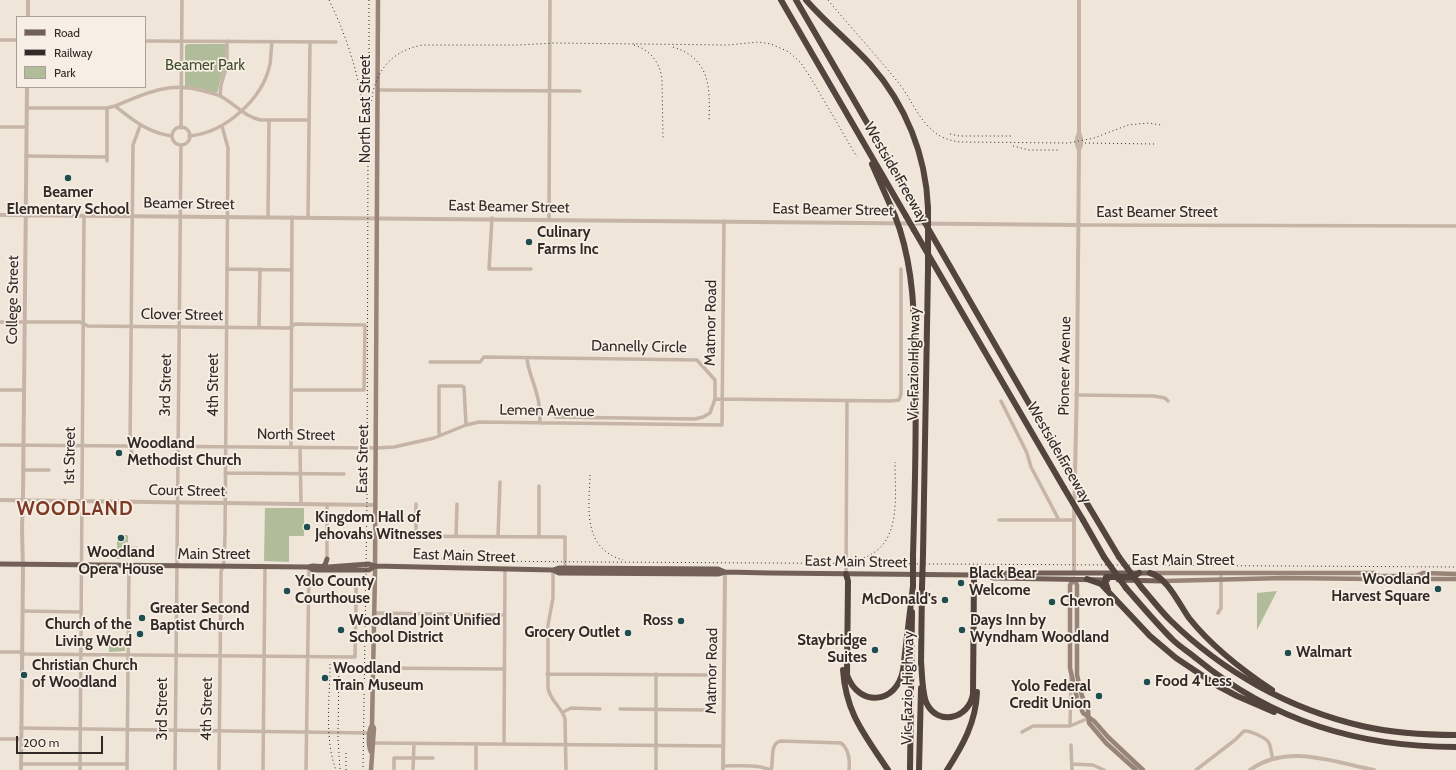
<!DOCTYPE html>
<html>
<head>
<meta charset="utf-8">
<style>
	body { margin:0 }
	#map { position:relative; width:1456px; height:770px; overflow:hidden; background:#efe5d9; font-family:Cabin,sans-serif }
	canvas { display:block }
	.legend { position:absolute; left:16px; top:16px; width:130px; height:72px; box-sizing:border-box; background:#f7efe5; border:1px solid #a8a099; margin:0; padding:5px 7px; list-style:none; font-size:12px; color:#322a26 }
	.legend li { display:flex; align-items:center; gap:8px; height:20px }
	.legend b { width:20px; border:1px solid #a8a099 }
	.scale { position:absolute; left:16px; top:736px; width:87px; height:18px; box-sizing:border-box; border:2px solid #322a26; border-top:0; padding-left:5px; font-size:12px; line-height:14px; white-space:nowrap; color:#322a26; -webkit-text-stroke:3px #f7efe5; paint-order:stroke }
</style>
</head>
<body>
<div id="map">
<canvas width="1456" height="770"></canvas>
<ul class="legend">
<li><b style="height:5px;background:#736158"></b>Road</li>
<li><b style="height:5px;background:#322a26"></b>Railway</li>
<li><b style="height:11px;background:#b1bc9a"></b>Park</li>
</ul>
<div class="scale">200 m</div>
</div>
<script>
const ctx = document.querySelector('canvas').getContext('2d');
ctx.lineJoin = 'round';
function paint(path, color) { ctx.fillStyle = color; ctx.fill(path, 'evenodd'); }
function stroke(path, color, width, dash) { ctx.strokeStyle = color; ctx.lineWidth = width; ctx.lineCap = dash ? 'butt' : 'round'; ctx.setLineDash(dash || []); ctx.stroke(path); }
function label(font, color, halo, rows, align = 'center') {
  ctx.font = font + ' Cabin,sans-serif'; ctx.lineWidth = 3.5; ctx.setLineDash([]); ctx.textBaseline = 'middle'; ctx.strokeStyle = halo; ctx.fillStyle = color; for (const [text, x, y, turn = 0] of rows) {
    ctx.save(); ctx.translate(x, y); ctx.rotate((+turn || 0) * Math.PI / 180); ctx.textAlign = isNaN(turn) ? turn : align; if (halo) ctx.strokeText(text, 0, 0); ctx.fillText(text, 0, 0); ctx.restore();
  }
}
const green = new Path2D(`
	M187,44H226L225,66L219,85L218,91L216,93L185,87V46Z
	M265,508H304V536H289V562L264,561Z
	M117,535H127L128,536V542L132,546H138V559H117Z
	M1277,591L1257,630V593Z
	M109,642H125V651L109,652Z`);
const plaza = new Path2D(`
	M125,542H128L132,546H138V559H125Z`);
const minor = new Path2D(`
	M0,40H17
	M145,41L336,42
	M378,90L580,91
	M220,96L221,85L227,65V41
	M115,106C146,93 170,81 204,91C210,93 217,94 222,97C236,105 245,117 261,120H309
	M27,108H107L115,106C133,120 148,133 172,136
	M0,127H26
	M172 136a9 9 0 1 1 18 0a9 9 0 1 1-18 0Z
	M181,128L182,0
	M189,136C225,133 263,99 270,64C271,57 271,49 272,42
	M26,156L107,157
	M107,161V108
	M268,217L269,120
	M308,217L310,42
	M492,218L489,269H531
	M549,219L550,0
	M1078,225L1456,226
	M227,269L292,270
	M0,322H80L88,326L289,328L295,324L365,325L364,390H291
	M259,327L260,269
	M527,358C528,371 534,382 537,395C540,404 540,414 540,423
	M430,362H480L484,357L697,360L715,380V399L710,413L703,417L695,419L555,417
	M0,390H24
	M1076,395L1154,396L1165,398L1168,401
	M715,399L891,401L899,400L901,394V269
	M1001,401L1027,453L1031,467L1059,520
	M440,435L439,432V386H462L464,387L466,425
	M0,445L375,448L394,447L434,438L466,425L479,422L722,425L724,221
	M291,446L292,217
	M300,447L301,504
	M132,453L130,446L133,145L140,126
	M23,470H49
	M225,473L344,474
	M999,520H1074
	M375,536L565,537V568
	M416,537V504
	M456,537L457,504
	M498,537L500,482
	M539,537V486
	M327,559V505
	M553,570V598L548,625V688C550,701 562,707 565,719L566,770
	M846,574L847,401
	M356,597V582
	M23,611L81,612
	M374,613L505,615
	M1218,613L1221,608V573
	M0,652H19L25,654L355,657L356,601
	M373,668L505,669
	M547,674L707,675
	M620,709L707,710
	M563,712L571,708L600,709
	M1070,726L1071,676
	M21,728L370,733
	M1022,732L1033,726H1070L1089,718
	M0,739H21
	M373,743L723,746
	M504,744L505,570
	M1071,745L1072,770
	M21,764H127
	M1072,764L1093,765L1104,770
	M723,766C739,766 756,764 771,770
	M80,770L84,215
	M127,770L129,566
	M175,770L181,145
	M219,770L221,572L224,561L225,535L228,148L222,126
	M263,770L265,567
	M306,770L309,567
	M394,770V758H433
	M413,770L414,743
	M476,770V744
	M656,770V674
	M771,770C774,761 769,743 781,741L841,743C849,749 850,760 849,770
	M1196,770L1235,740L1244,731C1249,730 1267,738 1269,743C1271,747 1271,754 1273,759`);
const tertiary = new Path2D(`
	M1079,0V133C1076,138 1076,144 1079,150
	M28,17V0
	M0,215L1078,225
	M0,500L374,505
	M1074,573V520L1077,383L1079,150C1082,144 1082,138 1079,133
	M21,770L23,569L22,529L23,496L27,87
	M723,770L725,572
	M1250,770C1287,743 1333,762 1374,770`);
const secondary = new Path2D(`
	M1153,573H1374L1379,576
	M1416,576L1423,573L1456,574
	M1074,579L1070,585V668L1077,698L1083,713L1094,721L1108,737L1143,770
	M1074,579L1077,585V675L1082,696L1088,710L1089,723L1106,743L1136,770
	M1163,581L1284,578L1374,579L1379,576H1416L1423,579H1456
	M371,752C368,746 368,731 372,725
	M371,770L374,728L372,725L375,574L378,0`);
const primary = new Path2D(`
	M0,564L309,567L313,566L328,567L369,564L375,566L553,570L559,568L718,569L725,572L770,573L974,575L987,576L994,578L1108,580
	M323,566L325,565L327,559
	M309,567L313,570H369L375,566
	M553,570L559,573L718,574L725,572
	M987,576L995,573H1150
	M1118,580L1163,581`);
const motorway = new Path2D(`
	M781,0L906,216
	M796,0L921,216
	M806,0C826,23 850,42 870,64C906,105 926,155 928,208
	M872,164L895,216
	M900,230C914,275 914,315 915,361C917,426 915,491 913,555
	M914,230L1064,488
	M929,230L1065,466
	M1085,500L1119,557
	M1083,520L1104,557
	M923,555L928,270
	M1150,573C1167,577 1179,604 1189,618C1212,647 1242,670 1272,690
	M846,574L848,581L847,675C859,708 897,704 903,670L913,586
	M1087,579L1101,584L1150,636L1176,658L1218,686L1237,696L1274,712
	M1126,588C1141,605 1156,623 1173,640C1180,647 1189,652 1197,659C1273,721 1358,747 1456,747
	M1142,588C1151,598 1160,610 1170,620C1223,672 1289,709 1362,726C1393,733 1425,735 1456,735
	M1108,590L1105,581L1106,577H1133L1139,573
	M921,661C922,673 922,691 926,702C937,727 969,719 973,694L974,575
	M921,664L922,587
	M843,670C846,714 865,735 888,770
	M910,770L912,612
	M919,770L921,688
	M947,770C963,745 976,722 977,692`);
const rail = new Path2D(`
	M329,0C353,49 366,101 368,155L367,501L363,770
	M369,0V92
	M828,0C852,29 878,57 901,86C912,101 918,118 933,131C941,138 951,141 961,142L1069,143L1094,138L1128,125L1148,123L1161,125
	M634,45C650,50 660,62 662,79L663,138
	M673,47C711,59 710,88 709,122
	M370,117C371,81 383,53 422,45H519L554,43L728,45L758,42L771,44L789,52L801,63L812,80L857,157
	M950,134L959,136H1013
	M1085,143L1154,144
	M1013,146L1029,150H1060
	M590,475C589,508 582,548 623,560
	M425,558L476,561L598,562L1456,567
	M856,560C903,550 895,499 895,462
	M330,664C330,697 324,739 336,770
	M339,664L338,738L340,770
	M346,770V752`);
const motorwayBridge = new Path2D(`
	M895,216L900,230
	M906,216L914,230
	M921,216L928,228
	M928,270V208
	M1065,466L1085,500
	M1064,488L1083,520
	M1104,557L1126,588
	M1119,557L1142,588
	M913,586V555
	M922,587L923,555`);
const markers = [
	[68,178,4,"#204d50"],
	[529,242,4,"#204d50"],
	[119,453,4,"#204d50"],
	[307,527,4,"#204d50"],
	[121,538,4,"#204d50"],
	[961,583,4,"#204d50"],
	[1438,589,4,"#204d50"],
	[287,591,4,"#204d50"],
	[945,600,4,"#204d50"],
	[1052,602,4,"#204d50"],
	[142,618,4,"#204d50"],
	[681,621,4,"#204d50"],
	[341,630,4,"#204d50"],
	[962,630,4,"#204d50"],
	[628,633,4,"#204d50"],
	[140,634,4,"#204d50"],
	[875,650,4,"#204d50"],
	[1288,653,4,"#204d50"],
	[24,675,4,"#204d50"],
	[325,678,4,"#204d50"],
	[1147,682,4,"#204d50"],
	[1099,696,4,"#204d50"]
];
const parkNames = [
	["Beamer Park",205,66]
];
const streetNames = [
	["North East Street",366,109,-90],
	["Westside Freeway",896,173,60],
	["Beamer Street",189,204,1],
	["East Beamer Street",509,207,1],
	["East Beamer Street",833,210,1],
	["East Beamer Street",1157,213],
	["College Street",13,300,-89],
	["Clover Street",182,315,1],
	["Matmor Road",711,323,-89],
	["Dannelly Circle",639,347,1],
	["Vic Fazio Highway",914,364,-89],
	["Pioneer Avenue",1065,366,-89],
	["3rd Street",166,385,-89],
	["4th Street",214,385,-90],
	["Lemen Avenue",547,411,1],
	["North Street",296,435,1],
	["Westside Freeway",1059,453,60],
	["1st Street",70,456,-89],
	["East Street",363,459,-89],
	["Court Street",187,491,1],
	["Main Street",214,555],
	["East Main Street",464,556,2],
	["East Main Street",1183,561],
	["East Main Street",856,562,1],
	["Matmor Road",712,671,-89],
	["Vic Fazio Highway",908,688,-89],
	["3rd Street",163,709,-90],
	["4th Street",207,709,-89]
];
const poiNames = [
	["Beamer",68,193,"center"],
	["Elementary School",68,210,"center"],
	["Culinary",537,233],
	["Farms Inc",537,250],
	["Woodland",127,444],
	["Methodist Church",127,461],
	["Kingdom Hall of",315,518],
	["Jehovahs Witnesses",315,535],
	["Woodland",121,553,"center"],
	["Opera House",121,570,"center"],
	["Black Bear",969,574],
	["Welcome",969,591],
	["Woodland",1430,580,"right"],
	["Harvest Square",1430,597,"right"],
	["Yolo County",295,582],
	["Courthouse",295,599],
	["McDonald's",937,600,"right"],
	["Chevron",1060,602],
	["Greater Second",150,609],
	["Baptist Church",150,626],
	["Woodland Joint Unified",349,621],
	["School District",349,638],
	["Ross",673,621,"right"],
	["Days Inn by",970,621],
	["Wyndham Woodland",970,638],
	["Church of the",132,625,"right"],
	["Living Word",132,642,"right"],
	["Grocery Outlet",620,633,"right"],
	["Staybridge",867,641,"right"],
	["Suites",867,658,"right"],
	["Walmart",1296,653],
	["Christian Church",32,666],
	["of Woodland",32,683],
	["Woodland",333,669],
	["Train Museum",333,686],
	["Food 4 Less",1155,682],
	["Yolo Federal",1091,687,"right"],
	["Credit Union",1091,704,"right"]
];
const districtNames = [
	["WOODLAND",75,509]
];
paint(green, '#b1bc9a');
paint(plaza, '#e6d6c1');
stroke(minor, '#c6b5a6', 3.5);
stroke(tertiary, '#c6b5a6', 4);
stroke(secondary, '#998478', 4.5);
stroke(primary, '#736158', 5);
stroke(motorway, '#53443e', 6);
stroke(rail, '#322a26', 1, [1, 3]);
stroke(motorwayBridge, '#53443e', 6);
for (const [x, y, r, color] of markers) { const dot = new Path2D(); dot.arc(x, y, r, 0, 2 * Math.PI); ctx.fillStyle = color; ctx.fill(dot); stroke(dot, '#f7efe5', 1.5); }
label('15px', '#424f2c', '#f7efe5', parkNames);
label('15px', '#322a26', '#f7efe5', streetNames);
label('bold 15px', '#322a26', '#f7efe5', poiNames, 'left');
ctx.letterSpacing = '1px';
label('bold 19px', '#7b3a26', '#f7efe5', districtNames);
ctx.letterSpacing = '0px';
</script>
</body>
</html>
